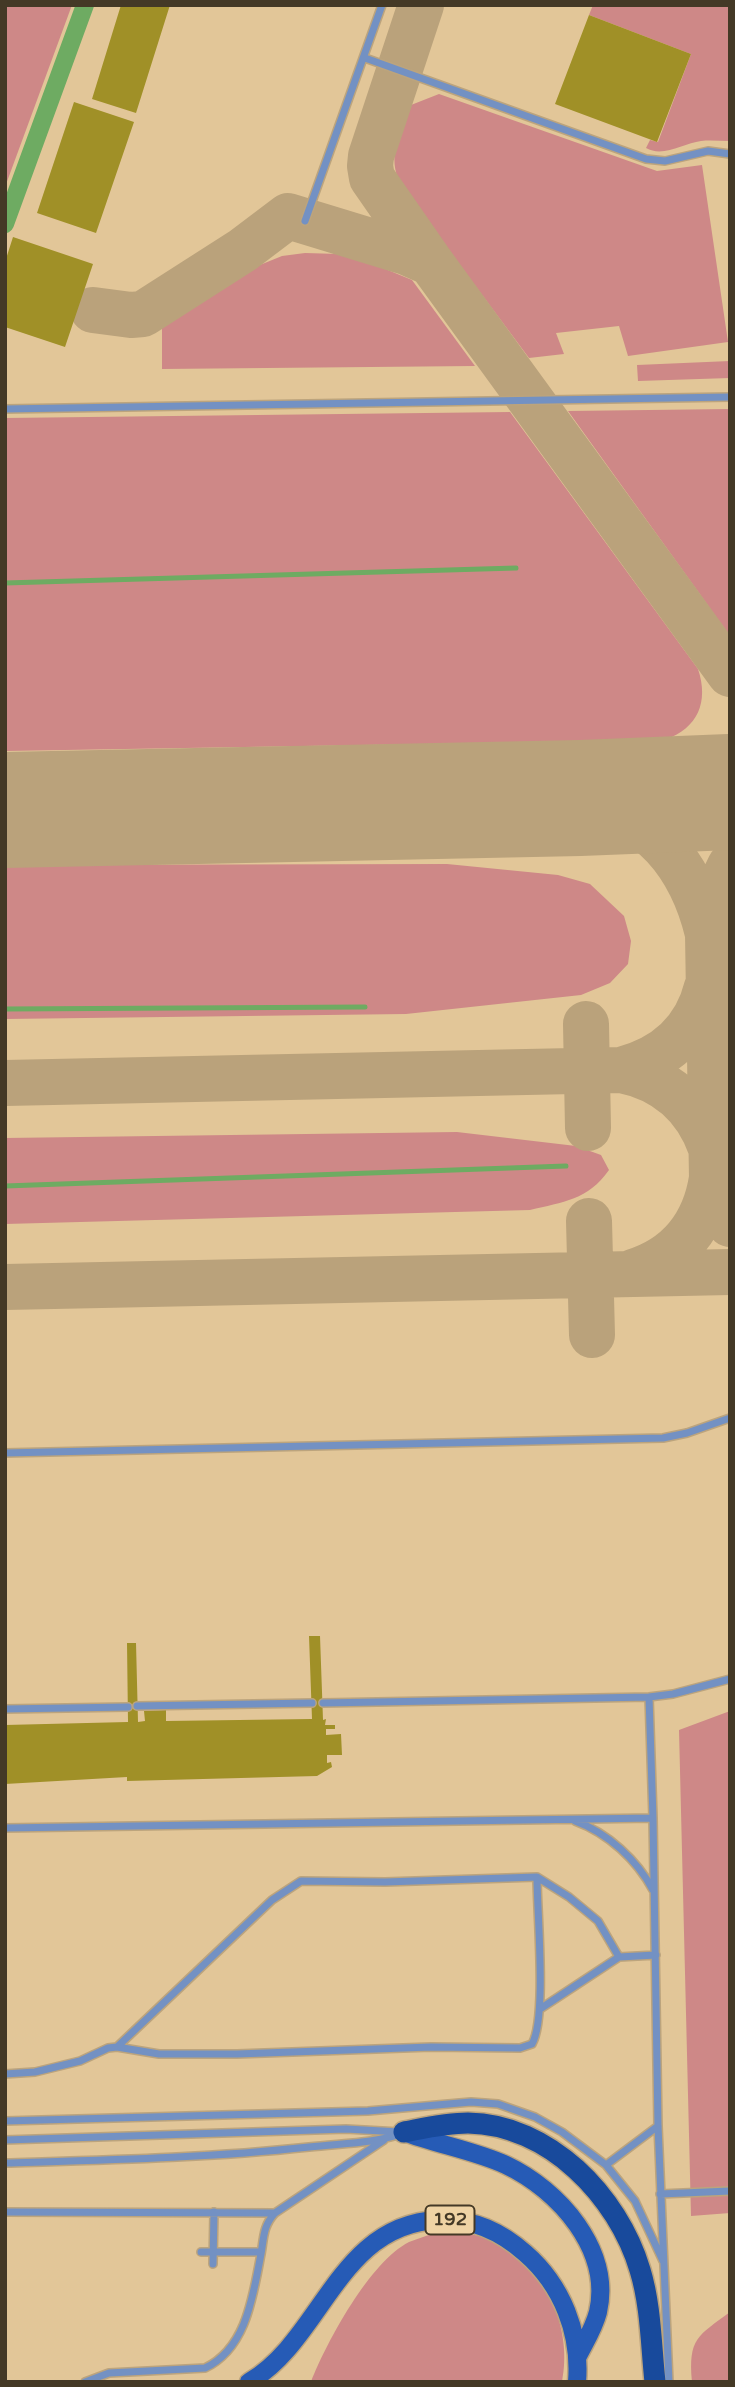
<!DOCTYPE html>
<html>
<head>
<meta charset="utf-8">
<style>
	body { margin:0 }
	#map { position:relative; width:735px; height:2387px; overflow:hidden; background:#e2c698; font-family:"Varela Round",sans-serif }
	canvas { display:block }
	.frame { position:absolute; inset:0; border:7px solid #443926; pointer-events:none }
</style>
</head>
<body>
<div id="map">
<canvas width="735" height="2387"></canvas>
<div class="frame"></div>
</div>
<script>
const ctx = document.querySelector('canvas').getContext('2d');
ctx.lineJoin = 'round';
function paint(path, color) { ctx.fillStyle = color; ctx.fill(path, 'evenodd'); }
function stroke(path, color, width, dash) { ctx.strokeStyle = color; ctx.lineWidth = width; ctx.lineCap = dash ? 'butt' : 'round'; ctx.setLineDash(dash || []); ctx.stroke(path); }
function label(font, color, halo, rows, align = 'center') {
  ctx.font = font + ' "Varela Round",sans-serif'; ctx.lineWidth = 7; ctx.setLineDash([]); ctx.textBaseline = 'middle'; ctx.strokeStyle = halo; ctx.fillStyle = color; for (const [text, x, y, turn = 0] of rows) {
    ctx.save(); ctx.translate(x, y); ctx.rotate((+turn || 0) * Math.PI / 180); ctx.textAlign = isNaN(turn) ? turn : align; if (halo) ctx.strokeText(text, 0, 0); ctx.fillText(text, 0, 0); ctx.restore();
  }
}
const green = new Path2D(`
	M5,5H72L5,187Z
	M593,5H730V141C720,141 710,140 701,141C684,143 663,158 646,148L650,140L658,142L691,54L589,15Z
	M439,94L657,171L702,165L728,342L628,356L619,326L556,333L564,354L529,358L401,186C386,154 400,136 411,105Z
	M305,253L339,254L366,261L412,280L475,366L162,369V310L184,304L218,282L282,256Z
	M730,361V378L638,381L637,365Z
	M730,409V636L568,411Z
	M510,412L698,669C709,702 698,728 665,740L5,751V418Z
	M447,864L558,875L590,884L624,916L631,941L628,964L610,983L581,995L406,1014L5,1019V865Z
	M457,1132L576,1146L601,1155L609,1170C588,1200 563,1202 530,1210L5,1224V1138Z
	M730,1711V2213L691,2216L679,1730Z
	M440,2231C460,2232 480,2234 498,2243C547,2267 573,2330 562,2382H311C327,2341 370,2262 409,2242C419,2238 430,2235 440,2231Z
	M730,2312V2382H692C688,2338 698,2336 730,2312Z`);
const stream = new Path2D(`
	M5,583L516,568
	M5,1009L365,1007
	M5,1186L566,1166`);
const canal = new Path2D(`
	M5,224L85,5`);
const taxiway = new Path2D(`
	M421,5L371,156L370,166L372,178L431,263L730,674
	M93,310L131,315L143,314L243,250L288,216L406,252L431,263
	M689,793L711,783L730,766
	M580,798C651,817 691,863 708,934
	M730,866L715,897L708,934L712,1178L716,1196L730,1224
	M586,1024L588,1128
	M621,1070C664,1059 696,1032 707,987
	M5,1083L621,1070C666,1079 696,1105 711,1148
	M589,1221L592,1335
	M633,1272C679,1258 705,1224 712,1178
	M5,1287L730,1272`);
const runway = new Path2D(`
	M5,810L580,798L730,792`);
const building = new Path2D(`
	M121,5H170L136,113L92,99Z
	M589,15L691,54L657,142L555,104Z
	M74,102L134,122L96,233L37,213Z
	M13,237L93,264L65,347L5,327V262Z
	M309,1636H320L323,1720L326,1719L325,1725H335V1729H326V1735L341,1734L342,1755H327V1763L331,1762L332,1767L317,1776L127,1781V1777L5,1784V1725L128,1722L127,1643H136L138,1722L145,1721L144,1711L166,1710V1721L312,1719Z`);
const service = new Path2D(`
	M365,58L646,159L665,161L708,151L730,154
	M305,221L382,5
	M5,409L730,397
	M5,1453L663,1438L687,1433L730,1418
	M649,1697L653,1818L658,2126L669,2382
	M323,1703L649,1697L673,1694L730,1679
	M137,1706L312,1703
	M5,1709L128,1707
	M575,1821C608,1833 637,1860 653,1890
	M5,1828L653,1818
	M540,2009L619,1957L656,1955
	M117,2047L272,1900L301,1881L385,1882L537,1877L569,1897L598,1921L619,1957
	M5,2074L35,2072L80,2061L108,2048L117,2047L159,2054H237L431,2047L520,2048L532,2044C547,2018 537,1913 537,1877
	M5,2121L368,2111L471,2102L498,2104L535,2117L562,2132L606,2165L635,2201L663,2261
	M5,2140L346,2129L400,2132
	M5,2163C107,2160 208,2158 309,2147C342,2143 372,2144 404,2133
	M606,2165L658,2126
	M660,2194L730,2191
	M5,2212L275,2213
	M201,2252H261
	M213,2264L214,2212
	M85,2382L109,2373L205,2368C247,2348 253,2295 261,2254C264,2237 263,2226 275,2213L384,2140`);
const primary = new Path2D(`
	M404,2132C436,2144 476,2151 506,2165C559,2190 612,2250 598,2312C594,2328 585,2342 578,2356
	M249,2382C322,2340 338,2224 438,2220C471,2218 500,2231 525,2253C562,2285 581,2333 577,2382`);
const motorway = new Path2D(`
	M404,2132C425,2128 446,2123 468,2123C549,2124 618,2196 640,2270C651,2306 651,2345 655,2382`);
const shields = [
	[450,2220,49]
];
const shieldNames = [
	["192",450,2220]
];
paint(green, '#ce8887');
stroke(stream, '#6eab62', 5);
stroke(canal, '#6eab62', 18);
stroke(taxiway, '#baa27b', 46);
stroke(runway, '#baa27b', 116);
paint(building, '#a09027');
stroke(service, '#bca47d', 10);
stroke(primary, '#bca47d', 21);
stroke(motorway, '#bca47d', 24);
stroke(service, '#7391c3', 7);
stroke(primary, '#265bb6', 18);
stroke(motorway, '#184a9c', 21);
for (const [x, y, w] of shields) { const box = new Path2D(); box.roundRect(x - w / 2, y - 14.5, w, 29, 5); ctx.fillStyle = '#efd3a4'; ctx.fill(box); stroke(box, '#443926', 2); }
label('bold 18px', '#443926', null, shieldNames);
</script>
</body>
</html>
